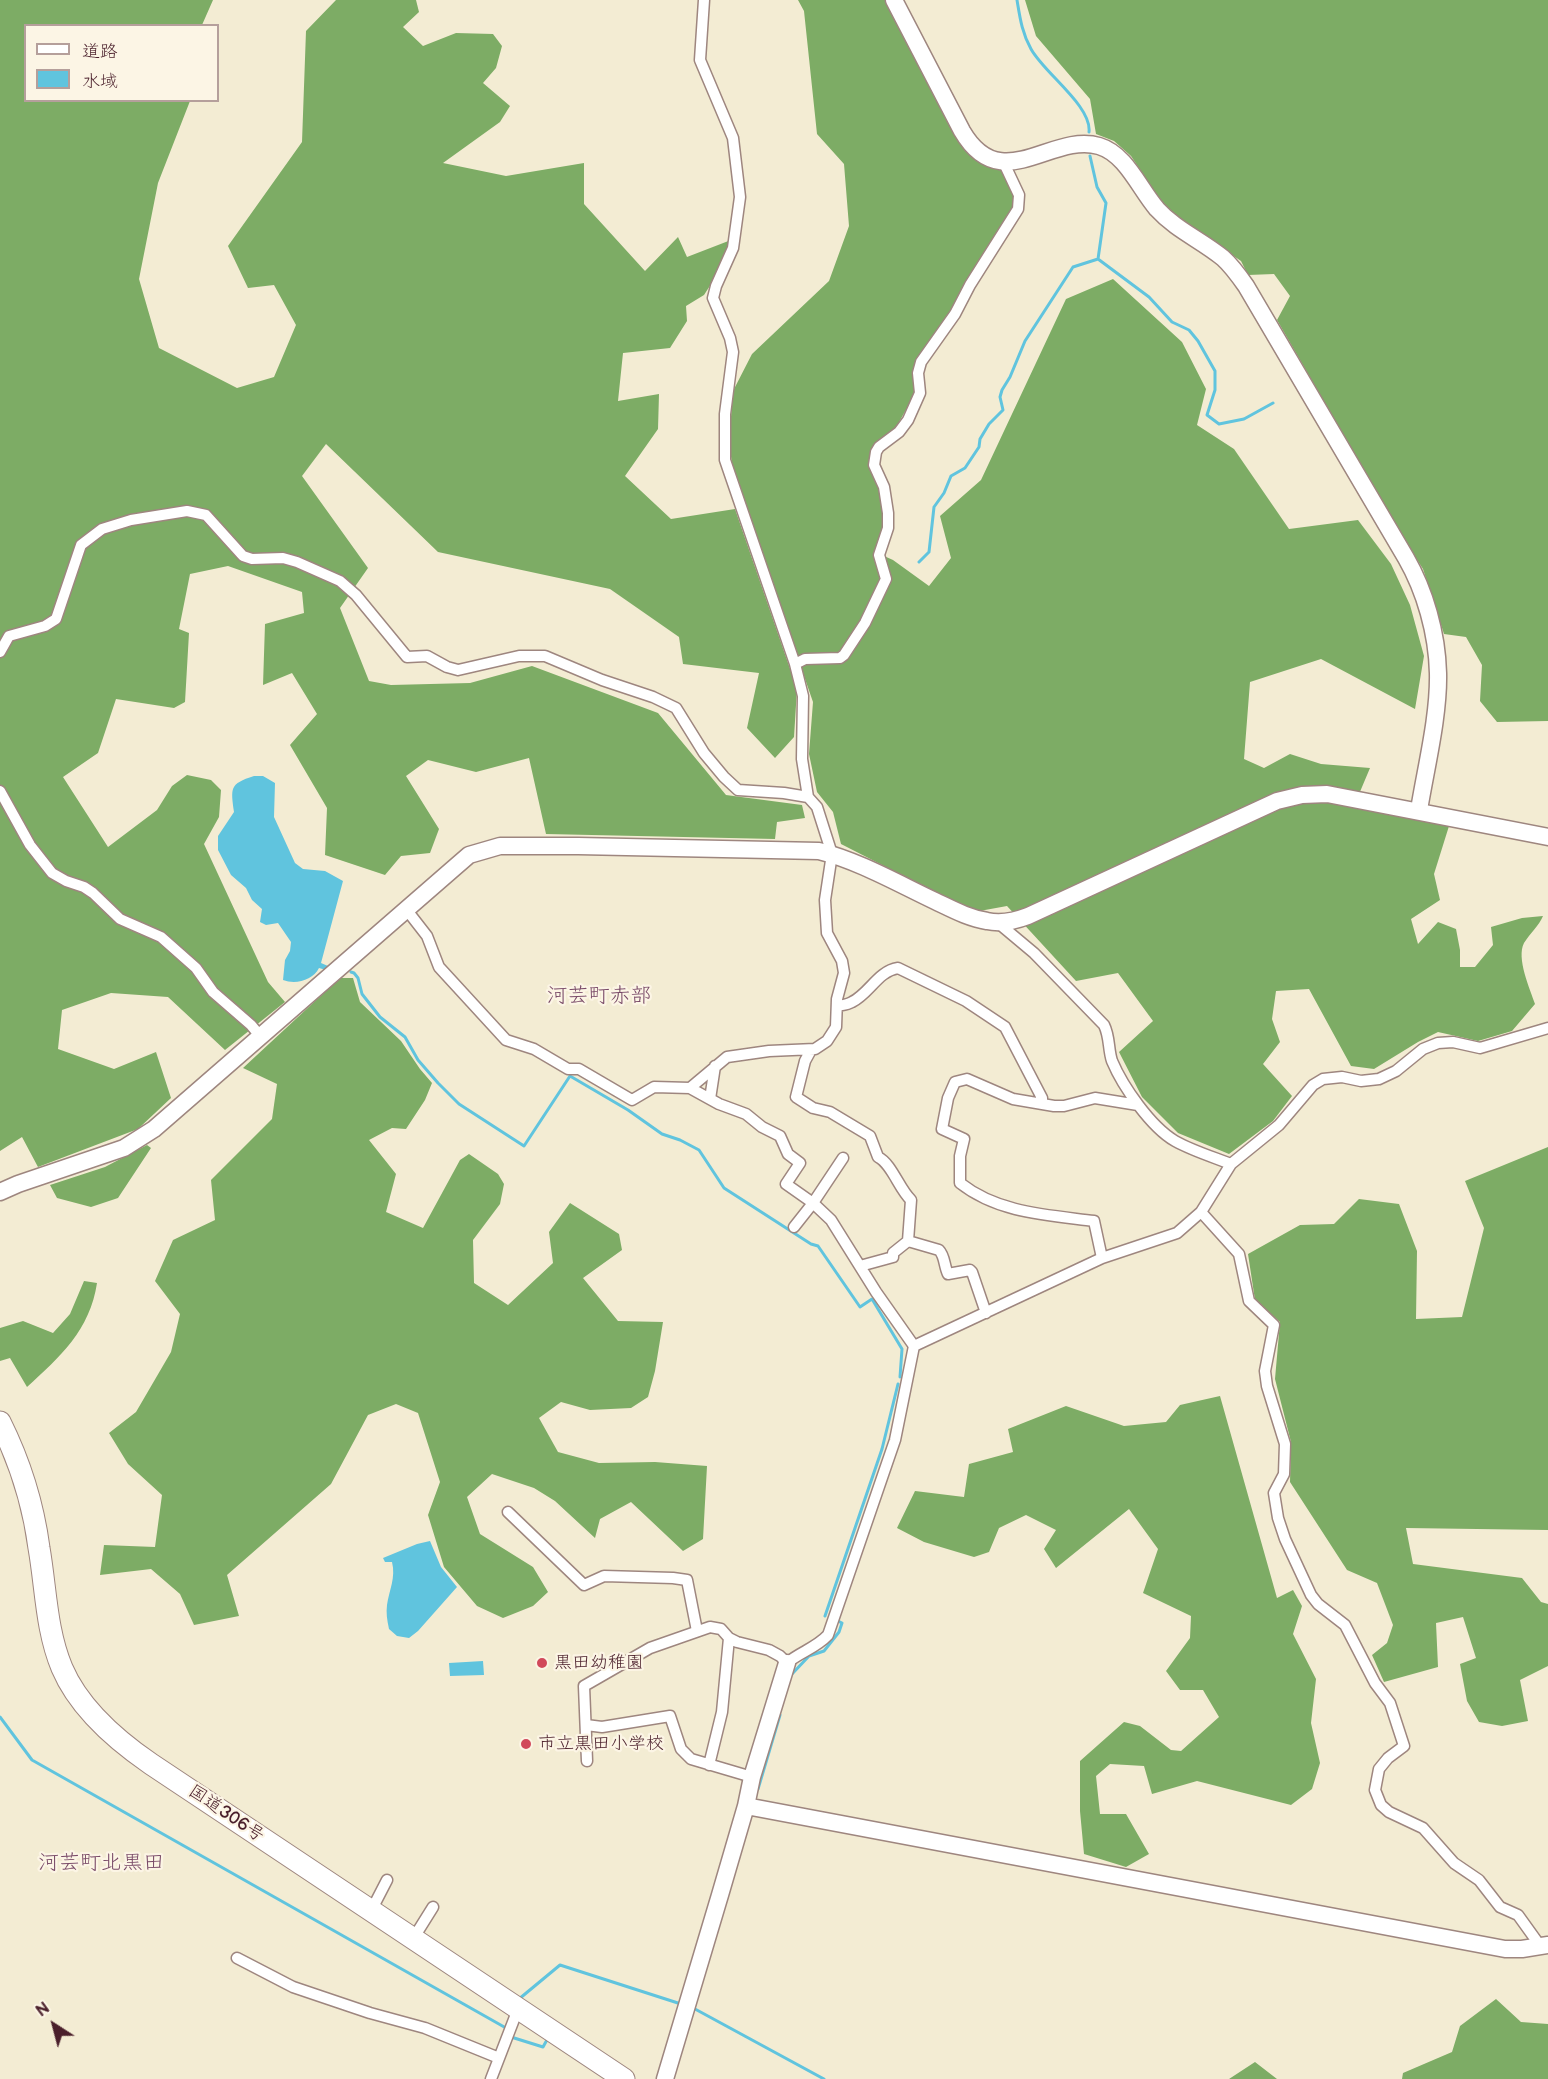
<!DOCTYPE html>
<html>
<head>
<meta charset="utf-8">
<style>
	body { margin:0 }
	#map { position:relative; width:1548px; height:2079px; overflow:hidden; background:#f3ecd3; font-family:"Balsamiq Sans","Klee One",sans-serif }
	canvas { display:block }
	.legend { position:absolute; left:24px; top:24px; width:195px; height:78px; box-sizing:border-box; background:#fcf5e5; border:2px solid #b59f9b; margin:0; padding:8px 10px; list-style:none; font-size:18px; color:#4a1f2b }
	.legend li { display:flex; align-items:center; gap:12px; height:30px }
	.legend b { width:30px; border:2px solid #b59f9b }
	.north { position:absolute; left:24px; top:1995px; width:60px; height:60px; -webkit-text-stroke:4px #fcf5e5; paint-order:stroke; rotate:324deg; font-size:16px; font-weight:700; line-height:24px; text-align:center; color:#4a1f2b }
	.north::after { content:''; display:block; margin:auto; width:21px; height:27px; background:#4a1f2b; clip-path:polygon(50% 0,100% 100%,50% 72%,0 100%) }
</style>
</head>
<body>
<div id="map">
<canvas width="1548" height="2079"></canvas>
<ul class="legend">
<li><b style="height:8px;background:#fff"></b>道路</li>
<li><b style="height:16px;background:#60c4de"></b>水域</li>
</ul>
<div class="north">N</div>
</div>
<script>
const ctx = document.querySelector('canvas').getContext('2d');
ctx.lineJoin = 'round';
function paint(path, color) { ctx.fillStyle = color; ctx.fill(path, 'evenodd'); }
function stroke(path, color, width, dash) { ctx.strokeStyle = color; ctx.lineWidth = width; ctx.lineCap = dash ? 'butt' : 'round'; ctx.setLineDash(dash || []); ctx.stroke(path); }
function label(font, color, halo, rows, align = 'center') {
  ctx.font = font + ' "Balsamiq Sans","Klee One",sans-serif'; ctx.lineWidth = 4.5; ctx.setLineDash([]); ctx.textBaseline = 'middle'; ctx.strokeStyle = halo; ctx.fillStyle = color; for (const [text, x, y, turn = 0] of rows) {
    ctx.save(); ctx.translate(x, y); ctx.rotate((+turn || 0) * Math.PI / 180); ctx.textAlign = isNaN(turn) ? turn : align; if (halo) ctx.strokeText(text, 0, 0); ctx.fillText(text, 0, 0); ctx.restore();
  }
}
const forest = new Path2D(`
	M0,0H213L202,25L26,26V100L190,101L158,183L139,279L159,348L237,388L274,377L296,325L274,285L248,288L228,246L302,142L306,31L336,0H416L419,12L403,27L423,46L456,33L493,34L502,46L496,68L483,83L510,106L500,122L443,163L506,176L584,163V204L645,271L678,237L687,257L731,240L722,267L704,295L686,306L687,321L670,348L623,353L618,401L659,394L658,429L625,476L671,519L735,509L797,689L794,737L775,758L747,728L759,673L683,664L679,637L610,589L438,552L326,444L302,476L368,568L340,608L369,681L391,685L470,683L532,666L658,713L726,795L802,805L805,818L777,822L775,839L546,834L529,758L476,772L428,760L406,776L439,829L430,853L401,856L385,875L325,855L327,808L290,745L317,714L292,673L263,685L265,624L304,613L302,592L228,566L190,574L179,629L189,633L185,702L174,708L116,699L98,753L63,777L108,847L157,810L172,786L187,775L211,780L221,790L219,817L204,844L268,982L285,1002L225,1050L168,997L111,993L62,1010L58,1049L114,1069L156,1052L171,1098L138,1129L38,1167L22,1137L0,1151Z
	M798,0H889L955,134L1003,168L1016,193V207L950,314L920,359L916,392L894,431L876,444L886,526L875,552L893,560L929,586L951,558L940,516L981,480L1066,299L1113,279L1182,342L1206,389L1197,425L1234,449L1289,529L1358,520L1391,564L1410,605L1424,656L1415,709L1321,659L1250,682L1244,759L1264,768L1290,754L1321,764L1370,768L1354,806L1449,826L1434,874L1440,900L1411,919L1418,944L1438,922L1456,929L1460,950V967H1475L1493,945L1491,927L1522,918L1543,916C1539,926 1530,933 1524,943C1516,958 1530,989 1535,1004L1512,1031L1478,1041L1438,1032L1418,1042L1374,1069L1351,1066L1309,989L1276,991L1272,1019L1280,1042L1263,1064L1292,1096L1273,1121L1229,1154L1178,1133L1142,1097L1119,1052L1153,1021L1118,973L1076,981L1007,906L974,912L841,844L833,812L817,792L809,754L813,702L733,471L729,442L733,391L752,354L829,281L849,226L844,164L817,134L804,11Z
	M1025,0H1548V721L1497,722L1480,701L1482,665L1466,637L1444,634L1423,569L1399,532L1277,320L1290,296L1274,274L1248,275L1241,261L1182,221L1160,200L1131,156L1114,141L1096,134L1090,99L1036,36Z
	M340,978H353L360,1002L401,1041L420,1069L432,1083L425,1100L406,1129L392,1128L369,1140L396,1174L386,1212L423,1228L460,1160L469,1154L498,1174L504,1184L500,1204L473,1240L474,1283L508,1305L553,1263L549,1232L570,1203L619,1234L622,1250L583,1278L618,1321L663,1322L655,1371L648,1397L631,1408L590,1410L561,1402L539,1418L558,1452L599,1463L655,1462L707,1466L703,1539L683,1551L631,1502L600,1519L595,1538L555,1501L534,1488L492,1474L467,1497L480,1534L533,1567L548,1592L533,1606L503,1618L477,1606L444,1567L428,1515L440,1482L418,1413L396,1404L368,1415L331,1484L227,1575L239,1616L194,1625L180,1594L151,1569L100,1575L104,1545L155,1547L162,1495L128,1464L109,1433L136,1412L171,1352L180,1314L155,1281L173,1240L215,1220L211,1180L272,1119L277,1084L243,1068Z
	M147,1145L151,1148L118,1198L91,1207L57,1198L50,1185L105,1167Z
	M1548,1147V1530L1406,1528L1413,1564L1522,1578L1541,1602L1548,1604V1666L1520,1680L1528,1721L1502,1726L1479,1722L1467,1701L1460,1664L1476,1658L1463,1617L1436,1623L1438,1667L1384,1682L1372,1655L1387,1643L1393,1625L1377,1583L1347,1570L1290,1482L1291,1442L1275,1379L1280,1322L1255,1300L1248,1254L1300,1225L1334,1224L1359,1199L1399,1204L1417,1251L1416,1319L1462,1317L1484,1228L1465,1181Z
	M84,1281L97,1283C90,1330 60,1357 27,1387L10,1358L0,1361V1328L23,1321L53,1333L70,1314Z
	M1220,1396L1277,1598L1293,1590L1302,1606L1293,1634L1316,1679L1311,1723L1320,1763L1312,1789L1291,1805L1197,1781L1152,1794L1144,1766L1110,1764L1096,1776L1100,1814H1126L1149,1854L1126,1867L1084,1854L1080,1811V1761L1124,1722L1140,1726L1171,1750L1181,1751L1219,1717L1203,1690H1180L1166,1671L1190,1638L1191,1616L1143,1593L1158,1549L1129,1509L1056,1568L1044,1549L1056,1530L1026,1515L999,1528L989,1552L974,1557L924,1542L897,1528L915,1491L964,1497L969,1464L1013,1452L1008,1429L1066,1406L1124,1426L1166,1422L1180,1405Z
	M1496,1999L1521,2022L1548,2024V2079H1402L1403,2073L1452,2052L1460,2026Z
	M1255,2062L1277,2079H1229Z`);
const water = new Path2D(`
	M254,776H263L275,783L274,817L295,863L303,869L325,871L343,881L321,963L328,966L326,970L319,968C313,980 296,985 283,980L285,960L290,951L291,942L278,923L266,925L260,922L262,909L252,900L246,888L231,875L218,850V836L234,812C231,788 229,784 254,776Z
	M430,1541L441,1567L457,1587L418,1631L409,1638L397,1636L389,1629C387,1620 386,1613 387,1605C389,1590 396,1578 392,1562H385L383,1558L417,1544Z
	M483,1661L484,1675L450,1676L449,1663Z`);
const stream = new Path2D(`
	M1017,0C1020,18 1022,33 1031,49C1044,73 1092,106 1089,132
	M1098,259L1149,297L1172,322L1189,330L1198,341L1215,371V390L1207,415L1219,424L1244,419L1273,403
	M919,562L929,552L934,507L944,493L951,476L965,468L979,447L980,439L989,424L1003,410L1000,397L1002,390L1010,377L1025,341L1073,267L1098,259L1106,203L1097,187L1090,156
	M351,972L354,973L358,978L362,994L380,1017L405,1037L418,1060L438,1083L459,1104L524,1146L570,1076L628,1110L662,1134L680,1140L699,1150L724,1188L811,1244L818,1246L860,1307L872,1299L902,1349L900,1377
	M825,1616L882,1449L898,1384
	M792,1674L809,1656L824,1651L839,1632L842,1623L838,1621
	M0,1717L32,1760L506,2028L507,2025
	M758,1789L780,1715
	M519,1999L560,1965L681,2004
	M695,2009L824,2079
	M511,2037L543,2047L548,2038`);
const street = new Path2D(`
	M0,652L9,636L45,626L56,619L81,545L102,529L131,520L187,511L206,515L243,556L252,559L283,558L297,562L340,581L356,595L407,657L427,656L447,667L458,670L519,656H545L602,680L653,697L676,708L704,753L724,777L738,790L784,793L808,797
	M795,664L805,659L840,658L844,655L865,623L886,579L879,555L888,528V513L884,487L874,465L876,452L879,447L899,432L908,420L920,393L918,373L921,362L955,314L970,285L1018,209L1019,195L1003,161
	M0,791L30,845L52,873L66,881L84,887L93,893L120,919L161,937L196,968L213,992L251,1025L261,1037
	M406,909L427,936L439,967L506,1040L534,1049L568,1069H579L632,1100L654,1087L690,1088L719,1104L746,1114L762,1127L780,1136L788,1154L800,1163L786,1184L813,1203L831,1220L876,1292L914,1346L895,1440L828,1635C816,1648 800,1652 787,1663L780,1656L769,1650L737,1642L729,1638L721,1629L710,1627L650,1648L584,1686L587,1761
	M997,922L1034,953L1104,1025C1110,1037 1108,1049 1112,1061C1123,1087 1151,1127 1175,1141C1193,1151 1213,1157 1231,1164
	M837,1006C842,1005 847,1005 852,1002C869,994 878,971 898,968L966,1001L1005,1027L1042,1098V1103
	M811,1050L805,1061L796,1097L813,1108L830,1112L870,1136L878,1157C892,1164 899,1189 911,1200L908,1241L893,1253V1257L860,1266
	M690,1088L727,1057L769,1051L815,1049L827,1041L836,1027L837,999L844,973L842,961L827,933L825,900L832,854L817,807L808,797L802,759L803,696L795,664L725,460V414L733,352L730,338L713,298L716,286L733,248L740,197L733,138L700,60L704,0
	M710,1099L715,1066
	M1201,1212L1239,1254L1249,1301L1274,1325L1265,1371L1267,1386L1285,1444L1284,1474L1274,1493L1278,1518L1285,1539L1311,1595L1318,1604L1345,1625L1375,1683L1390,1703L1404,1746L1388,1758L1379,1769L1375,1790L1381,1805L1389,1812L1423,1828L1454,1863L1479,1880L1500,1907L1518,1915L1541,1947
	M794,1227L813,1203L843,1158
	M908,1241L939,1250C945,1256 944,1266 948,1274L970,1270L972,1272L986,1313
	M1102,1258L1094,1221C1047,1215 998,1213 960,1183V1156L964,1139L942,1129L948,1098L955,1082L967,1079L1013,1099L1054,1106H1064L1095,1098L1138,1105
	M914,1346L1102,1258L1177,1233L1201,1212L1231,1164L1279,1125L1313,1085L1323,1079L1342,1077L1361,1081L1379,1079L1396,1071L1423,1049L1438,1043L1453,1042L1480,1048L1548,1028
	M508,1512L584,1585L604,1576L673,1578L687,1580L697,1631
	M586,1725L602,1727L670,1716L681,1749L691,1759L752,1777
	M709,1765L722,1712L729,1638
	M371,1911L387,1880
	M413,1939L433,1907
	M237,1958L293,1987L370,2013L425,2028L499,2058
	M491,2079L518,2009`);
const secondary = new Path2D(`
	M894,0L962,131C1001,198 1051,132 1099,146C1126,154 1139,188 1157,209C1176,230 1201,240 1223,258C1232,266 1239,276 1246,286L1406,558C1425,591 1437,633 1438,673C1439,716 1426,767 1419,810
	M0,1192L18,1184L124,1148L154,1129L454,868L469,855L500,846H578L819,851C859,861 897,883 935,901C952,909 968,918 987,921C1001,924 1015,921 1028,916L1277,801L1302,795L1327,794L1548,837
	M746,1806L1505,1949H1522L1548,1945
	M665,2079L720,1895L746,1806L752,1777L787,1663`);
const highway = new Path2D(`
	M0,1422C20,1462 33,1503 39,1548C46,1588 46,1630 62,1668C79,1708 116,1740 151,1764L624,2079`);
const markers = [
	[542,1663,6,"#d1495b"],
	[526,1744,6,"#d1495b"]
];
const poiNames = [
	["黒田幼稚園",554,1663],
	["市立黒田小学校",538,1744]
];
const streetNames = [
	["国道306号",226,1814,34]
];
const quarterNames = [
	["河芸町赤部",599,997],
	["河芸町北黒田",101,1864]
];
paint(forest, '#7dac65');
paint(water, '#60c4de');
stroke(stream, '#60c4de', 3);
stroke(street, '#9e867f', 13);
stroke(secondary, '#9e867f', 19);
stroke(highway, '#9e867f', 23);
stroke(street, '#fff', 10);
stroke(secondary, '#fff', 16);
stroke(highway, '#fff', 21);
for (const [x, y, r, color] of markers) { const dot = new Path2D(); dot.arc(x, y, r, 0, 2 * Math.PI); ctx.fillStyle = color; ctx.fill(dot); stroke(dot, '#fcf5e5', 2); }
label('18px', '#4a1f2b', '#fcf5e5', poiNames, 'left');
label('18px', '#4a1f2b', '#fcf5e5', streetNames);
label('21px', '#784967', '#fcf5e5', quarterNames);
</script>
</body>
</html>
